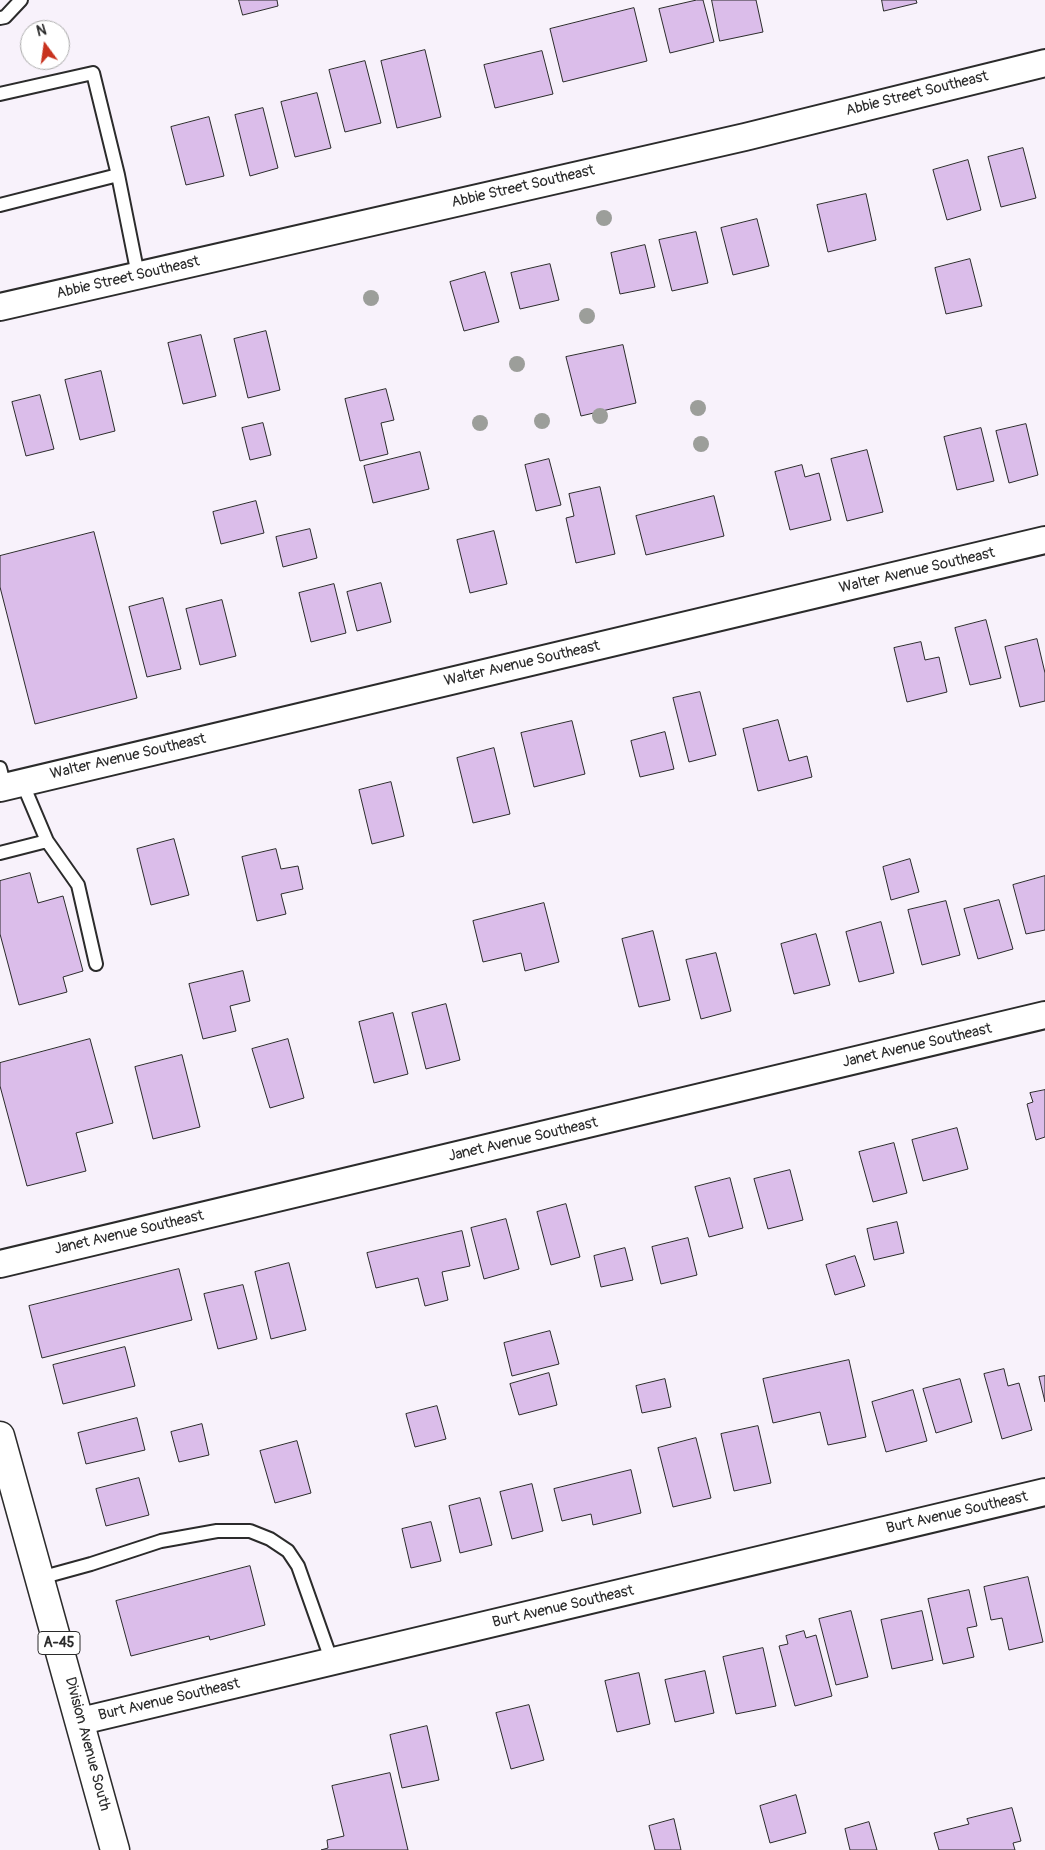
<!DOCTYPE html>
<html>
<head>
<meta charset="utf-8">
<style>
	body { margin:0 }
	#map { position:relative; width:1045px; height:1850px; overflow:hidden; background:#f8f2fb; font-family:Pangolin,sans-serif }
	canvas { display:block }
	.north { position:absolute; left:20px; top:20px; width:50px; height:50px; box-sizing:border-box; background:#fff; border:1px solid #aaa; border-radius:50%; rotate:346deg; font-size:14px; font-weight:700; line-height:20px; text-align:center; color:#2b2b2b }
	.north::after { content:''; display:block; margin:auto; width:18px; height:22px; background:#c8321e; clip-path:polygon(50% 0,100% 100%,50% 72%,0 100%) }
</style>
</head>
<body>
<div id="map">
<canvas width="1045" height="1850"></canvas>
<div class="north">N</div>
</div>
<script>
const ctx = document.querySelector('canvas').getContext('2d');
ctx.lineJoin = 'round';
function paint(path, color) { ctx.fillStyle = color; ctx.fill(path, 'evenodd'); }
function stroke(path, color, width, dash) { ctx.strokeStyle = color; ctx.lineWidth = width; ctx.lineCap = dash ? 'butt' : 'round'; ctx.setLineDash(dash || []); ctx.stroke(path); }
function label(font, color, halo, rows, align = 'center') {
  ctx.font = font + ' Pangolin,sans-serif'; ctx.lineWidth = 4.5; ctx.setLineDash([]); ctx.textBaseline = 'middle'; ctx.strokeStyle = halo; ctx.fillStyle = color; for (const [text, x, y, turn = 0] of rows) {
    ctx.save(); ctx.translate(x, y); ctx.rotate((+turn || 0) * Math.PI / 180); ctx.textAlign = isNaN(turn) ? turn : align; if (halo) ctx.strokeText(text, 0, 0); ctx.fillText(text, 0, 0); ctx.restore();
  }
}
const building = new Path2D(`
	M239,0H277L278,6L243,15Z
	M697,0H703L714,42L670,53L659,9Z
	M712,0H756L763,32L720,41Z
	M882,0H916L917,3L884,11Z
	M634,8L647,61L563,82L550,29Z
	M425,50L441,117L397,128L381,61Z
	M542,51L553,94L495,108L484,65Z
	M365,61L381,123L345,132L329,70Z
	M317,93L331,148L295,157L281,102Z
	M263,108L278,168L250,176L235,115Z
	M209,117L224,176L186,185L171,127Z
	M1023,148L1036,198L1001,207L988,157Z
	M968,160L981,210L947,220L933,170Z
	M866,194L876,240L828,252L817,205Z
	M757,219L769,266L733,275L721,228Z
	M696,232L708,283L672,291L659,240Z
	M645,245L655,287L620,294L611,253Z
	M970,259L982,306L946,314L935,268Z
	M550,264L559,300L520,309L511,273Z
	M485,272L499,322L464,331L450,282Z
	M266,331L280,390L248,398L234,339Z
	M201,335L216,396L183,404L168,343Z
	M623,345L636,403L581,416L566,357Z
	M101,371L115,431L80,440L65,380Z
	M386,389L394,420L381,423L388,454L360,461L345,399Z
	M40,395L54,449L26,456L12,402Z
	M263,423L271,455L250,460L242,428Z
	M1026,424L1038,475L1009,483L996,431Z
	M981,428L994,481L957,490L944,437Z
	M867,450L883,512L847,521L831,459Z
	M420,452L429,489L373,503L364,466Z
	M549,459L561,505L536,511L525,465Z
	M802,465L805,477L819,473L831,520L790,530L775,472Z
	M600,487L615,554L576,563L566,518L574,516L569,494Z
	M714,496L724,536L646,555L636,516Z
	M256,501L264,533L221,544L213,512Z
	M310,529L317,558L283,567L276,537Z
	M494,531L507,584L470,593L457,540Z
	M94,532L137,698L35,724L0,587V556Z
	M381,583L391,622L357,631L347,592Z
	M334,584L346,633L311,642L299,593Z
	M163,598L181,669L147,677L129,607Z
	M222,600L236,656L200,665L186,609Z
	M986,620L1001,678L970,685L955,628Z
	M1037,639L1045,673V701L1020,707L1005,647Z
	M921,642L925,660L939,657L947,692L907,702L894,648Z
	M700,692L716,755L689,762L673,698Z
	M778,720L789,761L807,756L812,777L758,791L743,729Z
	M572,721L585,774L534,787L521,733Z
	M665,732L674,769L640,777L631,741Z
	M494,748L510,814L473,823L457,758Z
	M391,782L404,836L372,844L359,790Z
	M174,839L189,895L151,905L137,849Z
	M276,849L281,869L298,866L303,889L281,894L286,914L257,921L242,857Z
	M910,859L919,892L891,900L883,867Z
	M30,873L38,903L63,896L83,971L63,977L67,992L19,1005L0,934V881Z
	M1045,876V930L1026,934L1013,885Z
	M999,900L1013,949L978,959L964,909Z
	M946,901L960,955L922,965L908,910Z
	M544,903L559,962L525,971L521,953L483,962L473,921Z
	M881,922L894,973L859,982L846,932Z
	M653,931L670,1000L639,1007L622,939Z
	M816,934L830,985L794,994L781,944Z
	M716,953L731,1011L701,1019L686,960Z
	M243,971L250,1001L230,1006L236,1031L203,1039L189,984Z
	M446,1004L460,1060L426,1069L412,1013Z
	M393,1013L408,1074L374,1083L359,1022Z
	M90,1039L113,1123L76,1133L86,1171L27,1186L0,1086V1063Z
	M288,1039L304,1098L270,1108L252,1049Z
	M182,1055L200,1127L153,1139L135,1067Z
	M1045,1090V1137L1036,1140L1027,1104L1033,1102L1030,1093Z
	M957,1128L968,1169L923,1181L912,1140Z
	M894,1143L907,1193L873,1202L859,1152Z
	M790,1170L803,1220L768,1229L754,1179Z
	M730,1178L743,1228L709,1237L695,1187Z
	M566,1204L580,1257L551,1265L537,1212Z
	M506,1219L519,1269L484,1279L471,1228Z
	M897,1222L904,1253L874,1260L867,1229Z
	M462,1231L470,1266L442,1272L448,1300L425,1306L418,1278L376,1288L367,1253Z
	M688,1238L697,1275L661,1284L652,1247Z
	M625,1248L633,1280L601,1287L594,1256Z
	M855,1256L865,1286L835,1295L826,1265Z
	M289,1263L306,1330L271,1339L255,1272Z
	M179,1269L192,1320L42,1358L29,1306Z
	M243,1285L257,1339L218,1349L204,1294Z
	M550,1331L559,1364L512,1376L504,1343Z
	M125,1347L135,1386L63,1404L53,1365Z
	M849,1360L866,1437L828,1445L820,1412L773,1423L763,1379Z
	M1004,1369L1008,1386L1019,1383L1032,1430L1002,1439L984,1374Z
	M549,1373L557,1405L519,1415L510,1384Z
	M1045,1376V1402L1039,1377Z
	M665,1379L671,1407L642,1413L636,1386Z
	M960,1379L972,1422L936,1433L923,1389Z
	M913,1390L927,1441L886,1452L872,1402Z
	M437,1406L446,1439L415,1447L406,1414Z
	M137,1418L145,1450L86,1464L78,1433Z
	M202,1424L209,1455L179,1462L171,1432Z
	M758,1426L771,1483L734,1491L721,1434Z
	M696,1438L711,1498L673,1507L658,1448Z
	M297,1441L311,1493L275,1503L260,1451Z
	M631,1470L641,1513L593,1525L591,1514L562,1521L554,1489Z
	M139,1478L149,1515L106,1526L96,1489Z
	M532,1484L543,1531L512,1539L500,1492Z
	M480,1498L492,1545L460,1553L449,1506Z
	M431,1522L441,1561L411,1568L402,1529Z
	M250,1566L265,1625L210,1640L209,1636L131,1656L116,1601Z
	M1028,1577L1043,1642L1009,1650L1002,1618L991,1620L984,1587Z
	M969,1590L977,1626L967,1628L974,1657L943,1664L928,1599Z
	M851,1611L868,1677L836,1685L819,1619Z
	M922,1611L933,1660L892,1669L881,1620Z
	M804,1631L806,1638L816,1635L832,1696L795,1706L779,1646L788,1644L786,1636Z
	M763,1648L776,1706L736,1714L723,1657Z
	M705,1671L714,1713L675,1722L665,1680Z
	M639,1673L650,1724L617,1732L605,1681Z
	M529,1705L544,1760L511,1769L496,1713Z
	M427,1726L439,1780L402,1788L390,1735Z
	M390,1773L408,1850H321L328,1848L327,1840L344,1836L332,1786Z
	M796,1795L806,1833L770,1843L760,1806Z
	M1012,1808L1021,1841L1013,1843L1015,1850H939L934,1833L969,1824L967,1819Z
	M674,1819L681,1850H655L649,1826Z
	M869,1822L877,1850H850L845,1829Z`);
const service = new Path2D(`
	M0,18L5,17L21,0
	M0,94L93,73L118,175L0,205
	M118,175L138,275
	M0,768L5,787
	M22,782L47,841L78,885L96,964
	M0,853L47,841
	M40,1578L91,1564L161,1541L217,1531H250L270,1539L288,1551L298,1566L332,1662`);
const minor = new Path2D(`
	M0,307L745,137L1045,63
	M0,788L1045,540
	M0,1264L1045,1015
	M81,1721L1045,1492`);
const primary = new Path2D(`
	M0,1436L115,1850`);
const trees = [
	[604,218],
	[371,298],
	[587,316],
	[517,364],
	[698,408],
	[600,416],
	[542,421],
	[480,423],
	[701,444]
];
const shields = [
	[59,1643,42]
];
const shieldNames = [
	["A-45",59,1643]
];
const streetNames = [
	["Abbie Street Southeast",917,94,-14],
	["Abbie Street Southeast",523,187,-13],
	["Abbie Street Southeast",128,278,-13],
	["Walter Avenue Southeast",917,571,-13],
	["Walter Avenue Southeast",522,664,-13],
	["Walter Avenue Southeast",128,757,-13],
	["Janet Avenue Southeast",917,1046,-13],
	["Janet Avenue Southeast",523,1140,-13],
	["Janet Avenue Southeast",129,1233,-13],
	["Burt Avenue Southeast",957,1513,-13],
	["Burt Avenue Southeast",563,1607,-13],
	["Burt Avenue Southeast",169,1700,-13],
	["Division Avenue South",87,1744,75]
];
paint(building, '#dbbdea');
stroke(building, '#2b2b2b', 1);
stroke(service, '#2b2b2b', 16);
stroke(minor, '#2b2b2b', 30);
stroke(primary, '#2b2b2b', 31);
stroke(service, '#fff', 12);
stroke(minor, '#fff', 26);
stroke(primary, '#fff', 28);
ctx.fillStyle = '#9c9e9a';
for (const [x, y] of trees) { ctx.beginPath(); ctx.arc(x, y, 8, 0, 2 * Math.PI); ctx.fill(); }
for (const [x, y, w] of shields) { const box = new Path2D(); box.roundRect(x - w / 2, y - 11.5, w, 23, 4); ctx.fillStyle = '#fff'; ctx.fill(box); stroke(box, '#2b2b2b', 1); }
label('bold 14px', '#2b2b2b', null, shieldNames);
label('15px', '#2b2b2b', '#fff', streetNames);
</script>
</body>
</html>
